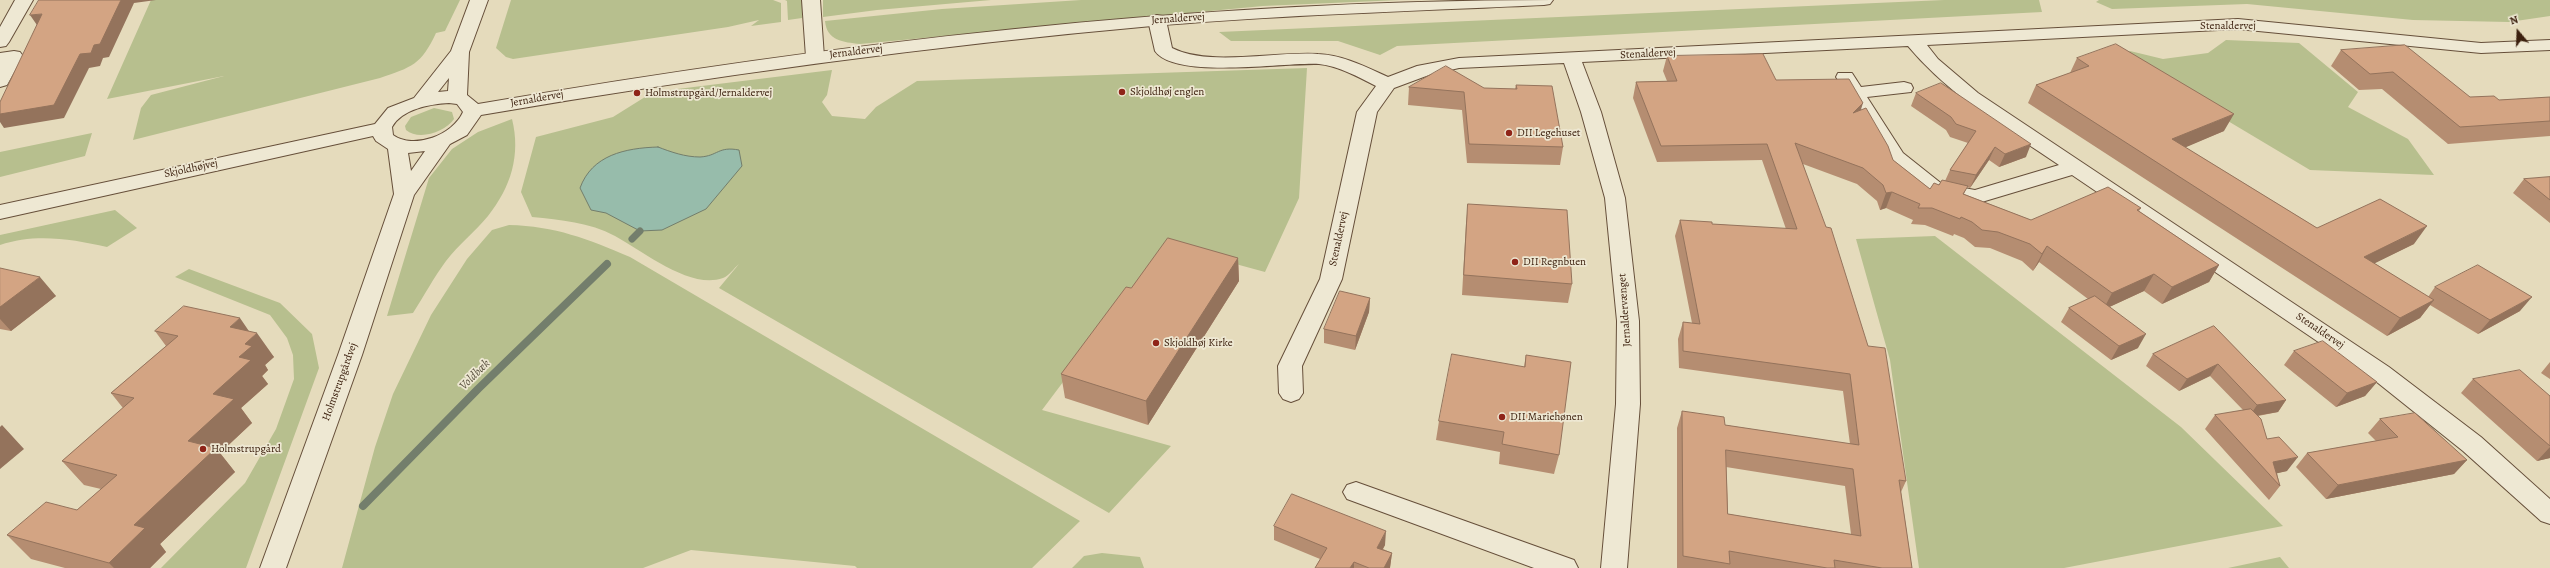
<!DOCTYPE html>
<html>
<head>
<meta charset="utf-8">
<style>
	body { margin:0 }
	#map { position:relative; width:2550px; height:568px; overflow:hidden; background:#e5dbbc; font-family:Alegreya,serif }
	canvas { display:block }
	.north { position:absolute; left:2498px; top:12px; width:40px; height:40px; -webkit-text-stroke:3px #eee8d3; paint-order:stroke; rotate:341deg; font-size:11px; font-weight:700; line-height:16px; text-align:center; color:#3c200e }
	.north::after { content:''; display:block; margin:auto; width:14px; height:18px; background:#3c200e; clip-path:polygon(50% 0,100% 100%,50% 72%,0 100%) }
</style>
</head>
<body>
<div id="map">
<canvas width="2550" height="568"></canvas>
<div class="north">N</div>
</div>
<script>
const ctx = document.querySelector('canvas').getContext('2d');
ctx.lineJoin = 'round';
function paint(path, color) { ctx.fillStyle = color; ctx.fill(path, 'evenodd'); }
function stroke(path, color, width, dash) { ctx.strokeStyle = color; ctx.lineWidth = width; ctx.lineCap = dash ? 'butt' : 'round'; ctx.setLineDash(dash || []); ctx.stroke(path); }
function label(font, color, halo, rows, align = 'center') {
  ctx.font = font + ' Alegreya,serif'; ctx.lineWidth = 3.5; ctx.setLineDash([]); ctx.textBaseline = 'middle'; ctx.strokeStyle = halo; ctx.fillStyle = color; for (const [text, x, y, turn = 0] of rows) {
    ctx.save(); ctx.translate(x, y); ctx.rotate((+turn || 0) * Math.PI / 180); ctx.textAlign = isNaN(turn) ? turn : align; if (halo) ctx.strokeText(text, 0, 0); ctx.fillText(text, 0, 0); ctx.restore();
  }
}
const green = new Path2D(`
	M151,0H460L445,31L436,33C421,65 412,67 380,78L133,140L141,108L151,95L224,76L107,99Z
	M511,0H773L781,3V22L751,26L759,20L728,27L513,59L506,57L496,48Z
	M785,0H802V18L788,20L787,1Z
	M823,0H991L877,10L823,17Z
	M1081,0H1400L1263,6L860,44C843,42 827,41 825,21L942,9Z
	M1944,0H2039L2042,12L1397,46L1380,55L1338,41H1231L1219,32Z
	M2099,0H2550V16L2509,22L2413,20L2247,4L2112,9L2096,2Z
	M2226,40L2299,43L2358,92L2348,107L2408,139L2434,175L2310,170L2119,56L2130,51L2163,59L2208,53Z
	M1307,68L1299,198L1265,272L1166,245L1042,410L1171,446L1109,513L719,288L739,264C734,268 729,276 723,278C690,290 643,251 615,236C589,222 561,220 532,217L521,192L536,137L613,117L653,92L832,70L827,95L822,102L832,116L865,119L876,107L917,81Z
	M434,108L452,112L454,119C445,132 419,141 406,130L405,126L411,117Z
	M512,119C521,155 511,187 488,216C475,232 458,245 446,261C434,277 424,296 413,313L387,316L429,178L452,149L478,132Z
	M92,133L85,156L0,177V152Z
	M115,210L137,228L107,247C72,239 35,233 0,245V235Z
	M509,225C555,226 588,239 630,257L1080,521L1032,568H857L855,566L691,550L643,568H342L375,447L393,394L431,315L467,259L492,230Z
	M1935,236L2181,427L2283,526L2064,568H1919L1890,360L1856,239Z
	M189,269L280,303L312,334L319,368L246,568H161L245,483L276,429L294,379L293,355L287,338L270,315L175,277Z
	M1102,553L1140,557L1144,568H1072L1084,556Z
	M2280,557L2289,568H2228Z`);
const water = new Path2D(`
	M658,147C671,152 685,157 700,157C718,156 718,146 739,150L742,166L706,209L662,230L640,231L606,213L591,210L580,188C592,155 625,148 658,147Z`);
const streamFar1 = new Path2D(`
	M632,239L640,231`);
const stream = new Path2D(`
	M363,506L478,389L607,264`);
const minor = new Path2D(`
	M15,0H33L9,42L6,46L0,47V27Z
	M802,0H820L824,57L821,61H809L806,57Z
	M1157,15L1163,16L1166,20L1172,48C1209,67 1276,51 1318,54C1343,55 1366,67 1388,77L1417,66L1459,58L2238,19L2481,43L2550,40V50L2481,53L2238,29L1927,45L1938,59L1978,93L2389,367L2481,437L2550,499V524L2541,521L2463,451L2373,379L2072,175L1975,204L1929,194L1889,161L1836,77L1838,73H1852L1861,87L1904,82L1911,84L1913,88L1911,92L1867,97L1903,153L1942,184L1975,190L2059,165C2006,129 1950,96 1908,46L1582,62L1601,112L1625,198L1639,321L1640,404L1627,568H1601L1616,404L1617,321L1605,198L1581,112L1564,63L1459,68L1429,75L1394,88L1377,112L1342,279L1302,366L1303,393L1299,399L1291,402L1283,399L1279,393L1278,366L1320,279L1357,112L1376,86C1358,77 1339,66 1319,64C1285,62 1175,80 1155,51L1148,20L1151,16Z
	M14,51L20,52L23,56L7,85L0,87V53Z
	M1356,482L1574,560L1578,568H1534L1347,499L1343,492L1347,485Z`);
const tertiary = new Path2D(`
	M470,0H488L469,52L467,95L478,104C833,43 1191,0 1553,0L1550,4L1544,5C1413,11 1282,15 1152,26C927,46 703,77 481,115L467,135L450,144L414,195L362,355L286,568H260L338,355L394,194L388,149L376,141L373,136L0,219V205L375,124L388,108L414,98L451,51ZM449,78L448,91L438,92ZM449,103L457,104L463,112C453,135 414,150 393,135L392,127C402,109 430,104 449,103ZM425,151L411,171L408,153Z`);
const wall = new Path2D(`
	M2341,50L2470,97L2499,100L2550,97V136L2448,144L2382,89L2359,90L2331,66Z
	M1667,56L1776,80L1861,110L1893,160L1930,189L1945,181L1950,170L1968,143L1950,137L1946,130L1911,106L1916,93L2026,157L1999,167L1989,160L1970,188L1967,187L1964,194L2031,220L2141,208L2139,211L2219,265L2209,282L2162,304L2144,291L2109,307L2138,348L2111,360L2061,322L2069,308L2088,299L2039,262L2033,271L2022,261L1990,248L1975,247L1964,238L1954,234L1953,236L1925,225L1911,224L1913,220L1886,208L1880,210L1877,201L1857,184L1803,164L1906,481L1901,492L1912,568H1677V428L1682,411L1725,425L1850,444L1843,391L1679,368L1678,339L1683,322L1692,323L1675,236L1680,220L1712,224L1786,229L1762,160L1657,162L1633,98L1636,82L1667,81L1663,71ZM1726,467L1845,486L1851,534L1728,514Z
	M2077,58L2224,131L2185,147L2317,228L2414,244L2374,263L2428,297L2435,287L2520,311L2478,334L2430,305L2420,318L2387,336L2028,103L2036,85L2070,73Z
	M1516,85L1563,147L1560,165L1467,163L1462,110L1408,105L1409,87L1515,89Z
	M2550,177V223L2513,193L2524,179Z
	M1468,204L1572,284L1568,303L1462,295L1466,224Z
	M1238,258L1239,281L1148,425L1065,398L1061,374Z
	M0,268L56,296L11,331L0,329Z
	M1370,298L1369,312L1355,350L1324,343V329Z
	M2214,326L2286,400L2278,412L2258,416L2267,439L2287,471L2277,473L2280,486L2269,500L2205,429L2215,415L2243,410L2210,376L2179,391L2146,366L2153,354Z
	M155,331H249L274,357L265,365L268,370L262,376L268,384L241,408L252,423L220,453L235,472L160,544L166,552L150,568H65L31,559L7,535L77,510L101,489L84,485L62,461L123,408L111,393L166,346Z
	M2294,351L2377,382L2365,396L2336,407L2284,365Z
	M1526,355L1559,455L1554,474L1499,464L1500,452L1436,440L1439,421L1524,367Z
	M2550,362V379L2541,373Z
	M2473,379L2550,396V458L2537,461L2461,393Z
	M2380,419L2467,460L2454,474L2326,499L2296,467L2307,453L2376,441L2368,433Z
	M1274,526L1385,545L1383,549L1392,553L1390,567V568H1315L1320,559L1274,540Z`);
const shadedWall = new Path2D(`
	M121,0H156L134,3L109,57L103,58L100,66L89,68L64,118L4,128L0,122V114L80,54L94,45Z
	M42,14L39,28L30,15Z
	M1863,103L1858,119L1853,113Z
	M2234,114L2224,131L2163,157L2172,139Z
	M2031,144L2026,157L1999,167L2005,154Z
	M1995,147L1989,160L1970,188L1976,175Z
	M1892,192L1886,208L1880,210L1886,193Z
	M2427,226L2414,244L2351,275L2364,257Z
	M2047,246L2039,262L2033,271L2042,254Z
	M1238,258L1239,281L1148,425L1146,401Z
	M2219,265L2209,282L2162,304L2172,287Z
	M2154,274L2144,291L2103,310L2112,293Z
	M40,277L56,296L11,331L0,319V307Z
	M2532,297L2520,311L2478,334L2490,320Z
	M1370,298L1369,312L1355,350L1356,336Z
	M2434,300L2420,318L2387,336L2400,318Z
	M240,318L253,337L257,333L274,357L265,365L268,370L262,376L268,384L241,408L252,423L220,453L235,472L160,544L166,552L150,568H114L109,563L188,441L213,394L239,357L230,327Z
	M2146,334L2138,348L2111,360L2119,346Z
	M2218,364L2210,376L2179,391L2187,379Z
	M2377,382L2365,396L2336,407L2347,393Z
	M2286,400L2278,412L2249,417L2257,405Z
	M2,425L24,449L0,469V427Z
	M2550,447V458L2537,461Z
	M2298,457L2287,471L2270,475L2273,462Z
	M2467,460L2454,474L2326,499L2338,485Z
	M1386,531L1385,545L1376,561L1377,548Z
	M1392,553L1390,568H1384Z
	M1354,562V568H1350Z`);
const building = new Path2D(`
	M39,0H121L100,44L94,45L91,53L80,54L54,105L0,114V102L42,14L30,15Z
	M2116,44L2234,114L2172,139L2317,228L2380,199L2427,226L2364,257L2434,300L2400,318L2036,85L2089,66L2077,58Z
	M2405,45L2470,97L2494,96L2499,100L2550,97V121L2460,127L2393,72L2370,74L2341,50Z
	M1763,54L1776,80L1849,79L1863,103L1853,113L1866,108L1888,146L1893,160L1930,189L1934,183L1939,185L1942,180L1968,186L1963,194L2031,220L2108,187L2141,208L2137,210L2219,265L2172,287L2154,274L2112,293L2047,246L2042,254L2030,244L1998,232L1982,230L1972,222L1961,217L1960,219L1932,208H1918L1920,204L1892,192L1886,193L1883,185L1863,168L1795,143L1826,227L1831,228L1868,346L1885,348L1906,481L1899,480L1912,568H1882L1834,560L1835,568H1827L1729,551L1730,564L1683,556L1682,411L1724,417L1725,425L1859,445L1850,374L1683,351V322L1700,324L1680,220L1712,222V224L1797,229L1767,144L1661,146L1636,82L1677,81L1667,56ZM1726,450L1853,469L1861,536L1728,514Z
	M1446,66L1484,88L1517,89L1516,85L1552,86L1563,147L1469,144L1464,92L1409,87Z
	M1941,83L2031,144L2005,154L1995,147L1976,175L1950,170L1976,131L1956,124L1951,117L1916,93Z
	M2550,177V200L2524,179Z
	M1468,204L1567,210L1572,284L1464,275Z
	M1168,238L1238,258L1146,401L1061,374L1126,287L1131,288Z
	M2478,265L2532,297L2490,320L2435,287Z
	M0,268L40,277L0,307Z
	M1340,291L1370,298L1356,336L1324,329Z
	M2095,296L2146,334L2119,346L2069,308Z
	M184,306L240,318L230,327L257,333L245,344L252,346L239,357L251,360L213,394L234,399L188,441L216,448L134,525L145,528L109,563L7,535L46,502L77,510L117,475L62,461L134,398L111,393L178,336L155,331Z
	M2214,326L2286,400L2257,405L2218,364L2187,379L2153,354Z
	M2323,341L2377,382L2347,393L2294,351Z
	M1452,354L1525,367L1526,355L1571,362L1559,455L1502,444L1504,432L1439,421Z
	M2520,370L2550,396V446L2473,379Z
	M2251,409L2261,419L2267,439L2279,437L2298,457L2273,462L2280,486L2215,415Z
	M2415,413L2467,460L2338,485L2307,453L2398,437L2380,419Z
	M1292,494L1386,531L1377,548L1392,553L1384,568H1369L1354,562L1350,568H1315L1327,548L1274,526Z`);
const markers = [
	[1122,92,4,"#8f2418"],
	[637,93,4,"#8f2418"],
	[1509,133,4,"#8f2418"],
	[1515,262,4,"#8f2418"],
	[1156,343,4,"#8f2418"],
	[1502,417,4,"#8f2418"],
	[203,449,4,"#8f2418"]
];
const streetNames = [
	["Jernaldervej",1178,19,-4],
	["Stenaldervej",2228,26],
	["Jernaldervej",856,52,-7],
	["Stenaldervej",1648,54,-3],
	["Jernaldervej",537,99,-10],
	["Skjoldhøjvej",191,169,-12],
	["Stenaldervej",1339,239,-78],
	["Jernaldervænget",1625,310,-94],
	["Stenaldervej",2320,331,34],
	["Holmstrupgårdvej",340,382,-70]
];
const poiNames = [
	["Skjoldhøj englen",1130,92],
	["Holmstrupgård/Jernaldervej",645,93],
	["DII Legehuset",1517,133],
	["DII Regnbuen",1523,262],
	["Skjoldhøj Kirke",1164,343],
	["DII Mariehønen",1510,417],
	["Holmstrupgård",211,449]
];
const waterNames = [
	["Voldbæk",475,375,-45]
];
paint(green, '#b7bf8e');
paint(water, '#97bcab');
stroke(water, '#737e6c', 1);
stroke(streamFar1, '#737e6c', 7);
stroke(stream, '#737e6c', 8);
stroke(minor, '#664f3a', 2);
stroke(tertiary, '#664f3a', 2);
paint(minor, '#eee8d3');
paint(tertiary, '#eee8d3');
paint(wall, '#b58d71');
paint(shadedWall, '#94735c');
paint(building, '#d3a483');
stroke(building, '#94735c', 1);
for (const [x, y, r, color] of markers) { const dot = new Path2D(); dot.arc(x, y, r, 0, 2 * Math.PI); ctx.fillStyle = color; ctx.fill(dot); stroke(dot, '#eee8d3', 1.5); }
label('11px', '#3c200e', '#eee8d3', streetNames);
label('11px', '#3c200e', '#eee8d3', poiNames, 'left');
label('italic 12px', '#574f3d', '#eee8d3', waterNames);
</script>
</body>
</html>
